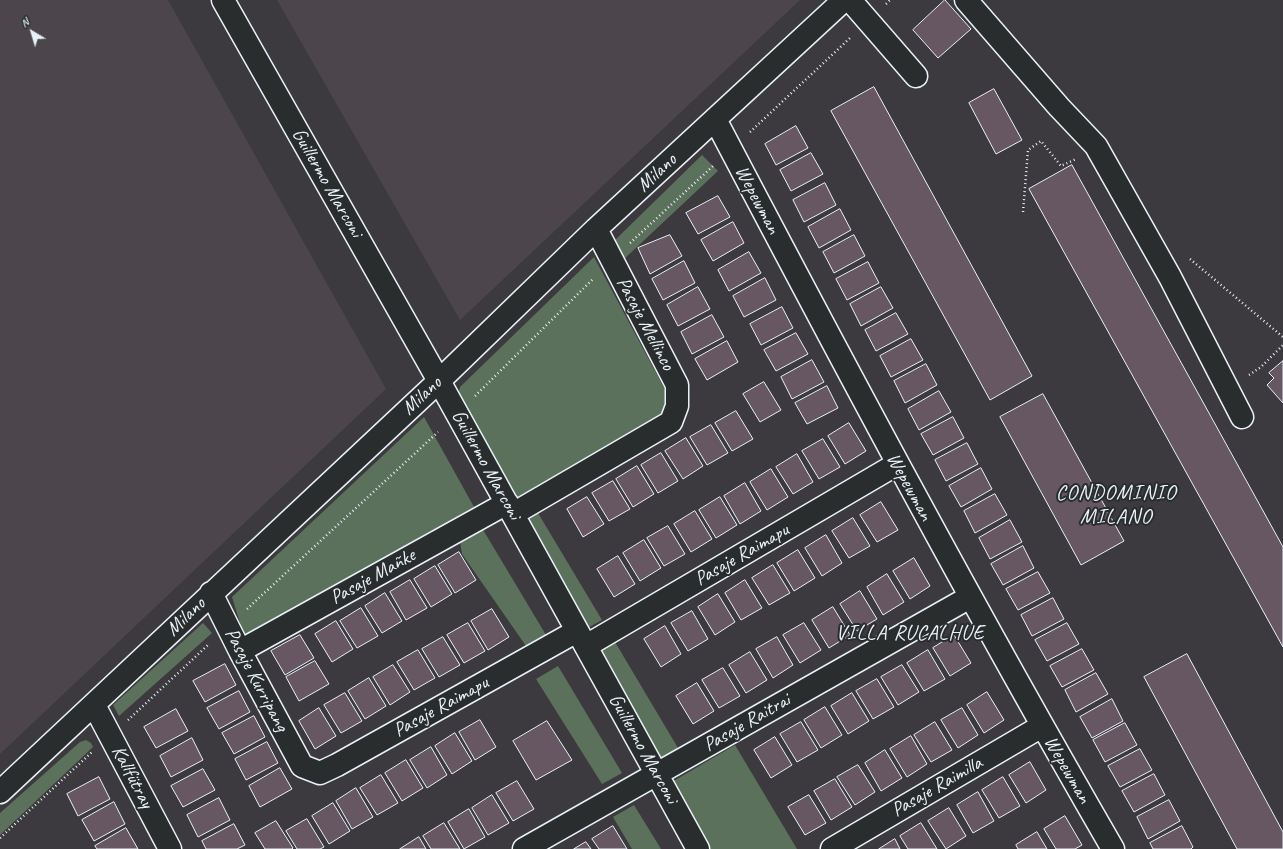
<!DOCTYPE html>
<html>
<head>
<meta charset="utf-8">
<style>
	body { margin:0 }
	#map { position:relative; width:1283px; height:849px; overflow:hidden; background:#3c3a3e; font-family:Caveat,sans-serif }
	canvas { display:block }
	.north { position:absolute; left:12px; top:12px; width:40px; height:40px; -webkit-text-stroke:3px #2a2d2e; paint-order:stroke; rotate:322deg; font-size:11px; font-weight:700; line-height:16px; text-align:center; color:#e8f1f8 }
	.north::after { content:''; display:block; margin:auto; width:14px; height:18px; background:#e8f1f8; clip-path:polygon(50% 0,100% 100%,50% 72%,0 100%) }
</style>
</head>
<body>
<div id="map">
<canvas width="1283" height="849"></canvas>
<div class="north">N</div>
</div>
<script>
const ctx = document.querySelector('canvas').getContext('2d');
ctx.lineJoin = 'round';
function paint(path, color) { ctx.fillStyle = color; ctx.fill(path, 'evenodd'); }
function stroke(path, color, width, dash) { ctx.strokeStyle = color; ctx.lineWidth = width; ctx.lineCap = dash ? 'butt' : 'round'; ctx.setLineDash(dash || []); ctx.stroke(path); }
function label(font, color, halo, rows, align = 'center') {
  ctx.font = font + ' Caveat,sans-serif'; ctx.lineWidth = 4; ctx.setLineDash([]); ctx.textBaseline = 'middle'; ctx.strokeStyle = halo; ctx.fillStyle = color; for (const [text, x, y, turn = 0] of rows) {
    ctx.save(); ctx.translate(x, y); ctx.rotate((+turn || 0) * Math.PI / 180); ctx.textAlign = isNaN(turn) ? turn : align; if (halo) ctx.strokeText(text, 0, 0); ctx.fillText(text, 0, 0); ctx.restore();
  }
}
const built = new Path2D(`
	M0,0H168L386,389L0,754Z
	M277,0H800L460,320Z`);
const green = new Path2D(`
	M702,155L718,171L622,261L612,243Z
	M594,257L669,397L661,415L519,498L506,489L457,399L460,387Z
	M424,417L474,507L244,636L232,597Z
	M538,513L602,620L582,631L517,526Z
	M482,528L546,635L526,646L462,554L460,541Z
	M203,623L212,633L119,716L113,705Z
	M615,642L678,748L659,760L593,655Z
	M558,666L622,773L602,784L536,679Z
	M86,740L91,743L93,747L0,835V813L80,742Z
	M735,745L797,849H703L665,786Z
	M634,805L661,849H632L613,817Z`);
const building = new Path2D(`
	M945,0L971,29L938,58L913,30Z
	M874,87L1032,376L990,400L831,111Z
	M994,89L1022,140L996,154L969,103Z
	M796,126L808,148L776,165L765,144Z
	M811,153L823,174L791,191L780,170Z
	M1072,165L1283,547V647L1029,189Z
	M825,183L836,205L804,222L793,200Z
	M718,196L730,217L698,234L686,213Z
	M840,209L851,230L819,248L808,227Z
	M733,222L744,243L713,261L701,240Z
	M670,235L682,256L650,274L638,248Z
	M854,235L865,256L834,273L823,252Z
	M749,252L761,273L729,291L718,270Z
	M684,261L695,283L663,300L652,279Z
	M868,262L879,283L847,300L836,279Z
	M765,278L776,300L744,317L733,296Z
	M698,287L710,309L678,326L667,305Z
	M881,287L893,308L861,326L850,304Z
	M782,307L793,328L761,345L750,324Z
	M896,313L908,334L876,351L865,330Z
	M712,315L724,337L692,354L681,332Z
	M796,333L808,354L776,371L764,350Z
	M911,339L923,360L891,377L880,356Z
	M727,341L738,362L707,380L695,359Z
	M812,360L824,382L792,399L781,377Z
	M1283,361V403L1267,385L1274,378L1269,373Z
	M926,364L937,385L905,403L894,381Z
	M764,382L781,410L760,422L743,394Z
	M827,386L838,408L807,424L795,403Z
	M939,391L951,412L919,430L908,409Z
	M1043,394L1124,541L1081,565L1000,417Z
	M736,411L753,439L732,451L715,423Z
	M953,417L964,438L933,455L921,434Z
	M849,423L866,451L845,464L828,436Z
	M711,425L728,453L707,465L690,437Z
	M686,438L703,466L683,479L665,451Z
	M823,439L840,467L819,479L802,451Z
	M967,443L978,464L946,481L935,460Z
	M661,453L678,481L658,493L641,465Z
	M797,454L813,482L793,494L776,467Z
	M637,466L654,494L633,507L616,479Z
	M981,468L992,489L961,507L949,486Z
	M771,469L788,497L767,510L750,482Z
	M613,481L630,509L609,521L592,493Z
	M745,483L761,511L740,524L724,496Z
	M995,494L1007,515L975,533L964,511Z
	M587,497L604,524L583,537L567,509Z
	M720,497L737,525L716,538L699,510Z
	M881,502L898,530L877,542L860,515Z
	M695,511L712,539L691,552L674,524Z
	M853,518L870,546L849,558L832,531Z
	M1010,520L1022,542L990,559L979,538Z
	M668,526L685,554L664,566L647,538Z
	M826,535L842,563L822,576L805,548Z
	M644,540L661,568L640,581L623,553Z
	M1023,546L1034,568L1003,585L991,564Z
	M798,550L815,578L794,591L777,563Z
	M459,552L476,580L455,593L438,565Z
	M618,556L635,584L614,597L597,569Z
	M914,558L930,586L910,599L893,571Z
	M773,565L790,593L769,605L752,578Z
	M435,566L452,594L431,607L414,579Z
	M1038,572L1050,593L1018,610L1006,589Z
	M887,574L904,602L883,615L867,587Z
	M410,580L427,608L406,620L390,592Z
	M745,580L762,608L741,620L725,593Z
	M860,591L877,619L857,631L840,604Z
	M385,593L402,621L382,633L365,606Z
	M718,594L735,622L715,635L698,607Z
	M1053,598L1064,619L1032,636L1021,615Z
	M833,607L850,635L829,648L812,620Z
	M361,608L378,636L357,648L340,621Z
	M492,609L509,637L488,650L471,621Z
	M692,611L708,639L688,651L671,623Z
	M336,621L353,649L332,662L315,634Z
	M468,623L485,651L464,663L447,635Z
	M804,623L821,650L800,663L783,635Z
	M1067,623L1079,644L1047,661L1035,640Z
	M665,626L681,654L661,667L644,639Z
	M300,635L314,658L285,675L271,651Z
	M954,635L971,663L950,676L933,648Z
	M443,637L460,665L439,677L422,649Z
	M777,637L793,665L773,678L756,649Z
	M1082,649L1094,670L1062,687L1050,666Z
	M418,650L435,678L414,690L397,662Z
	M928,650L945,679L924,691L907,663Z
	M750,652L767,680L746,693L729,665Z
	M1187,654L1283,832V849H1237L1144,677Z
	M315,661L329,684L299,701L286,677Z
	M225,664L236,685L205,702L193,681Z
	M393,665L410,692L390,705L373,677Z
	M902,665L919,692L898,705L881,677Z
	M723,668L740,696L719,708L702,680Z
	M1096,673L1108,694L1076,712L1065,690Z
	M369,678L386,706L365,719L348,691Z
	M877,679L894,707L873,719L856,691Z
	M697,683L714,711L693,724L676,696Z
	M239,691L250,712L219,729L207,708Z
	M987,692L1004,720L984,733L967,705Z
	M345,693L362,721L341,733L324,705Z
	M852,693L869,721L848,734L831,706Z
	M1112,699L1123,721L1092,738L1080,717Z
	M825,707L842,735L821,748L804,720Z
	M319,708L336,736L315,749L299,721Z
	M962,708L978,735L958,748L941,720Z
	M176,709L188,731L156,748L144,727Z
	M254,716L265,737L234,754L222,733Z
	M480,720L496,747L475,760L459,732Z
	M547,721L572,760L536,780L513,741Z
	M801,722L818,750L797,762L780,734Z
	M935,722L952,750L931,762L914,735Z
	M1125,723L1137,745L1105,762L1093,740Z
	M455,733L472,761L452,774L435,746Z
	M911,736L927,764L907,777L890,749Z
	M775,737L792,765L771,778L754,750Z
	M192,738L203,760L171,777L160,756Z
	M267,742L278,763L246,780L235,759Z
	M431,747L447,775L427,788L410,760Z
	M1140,749L1152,770L1120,787L1108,766Z
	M885,750L902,778L881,791L865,763Z
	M406,760L423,788L402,801L385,773Z
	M1030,762L1046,790L1026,803L1009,775Z
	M858,765L875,792L855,805L837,777Z
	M280,768L292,789L260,807L249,786Z
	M203,769L215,790L183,807L171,786Z
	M1154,774L1165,795L1134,812L1122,791Z
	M381,775L398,803L377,815L360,788Z
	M99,777L110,799L78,816L67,794Z
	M1003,777L1020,806L999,818L982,790Z
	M835,779L852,807L831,820L814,791Z
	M517,781L534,809L513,821L496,793Z
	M356,788L373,817L352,829L336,801Z
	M978,792L994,821L973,833L957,805Z
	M492,795L509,823L488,835L472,808Z
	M809,795L826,823L805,835L788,807Z
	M219,798L230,820L198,837L187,815Z
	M1169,800L1180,821L1148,839L1137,817Z
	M114,802L125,824L94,841L82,820Z
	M333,803L350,831L329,844L312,816Z
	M949,808L966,836L946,849L928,821Z
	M469,809L485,837L464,849L448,822Z
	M1065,816L1082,845L1075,849H1056L1044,829Z
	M307,819L324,847L320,849H297L286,831Z
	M276,821L293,848L292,849H265L255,833Z
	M444,823L460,849H431L423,836Z
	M921,823L937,849H908L900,836Z
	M234,824L245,845L237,849H206L202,841Z
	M613,826L627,849H599L592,839Z
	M1182,826L1193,847L1191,849H1153L1150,843Z
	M126,828L138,849H97L95,846Z
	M1037,832L1047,849H1018L1016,845Z
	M419,837L426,849H400Z
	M895,839L900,849H879Z
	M586,842L591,849H574Z`);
const path = new Path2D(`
	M886,4L890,0
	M750,132L850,38
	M1023,212L1028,150L1041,141L1061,166L1076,159
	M630,243L713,166
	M1190,259L1283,337
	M1249,375L1261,367L1283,345
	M475,396L593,279
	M247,609L438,432
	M128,720L209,644
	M0,838L92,752`);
const minor = new Path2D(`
	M223,0L439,381L698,849
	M850,0L916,76
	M966,0L1059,107L1096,146L1170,277L1242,417
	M715,119C844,365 974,609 1113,849
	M513,514L671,422L677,406V385L596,229
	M211,593L240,651L302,766L320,773L337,765L577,631
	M586,646L897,464
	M240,651L507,503
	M94,705L170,849
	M0,792L439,381L596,229L844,0
	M524,849L970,597
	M832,849L1042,726`);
const streetNames = [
	["Milano",657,173,-43],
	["Guillermo Marconi",327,183,60],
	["Wepewman",757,200,62],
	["Pasaje Mellinco",645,324,62],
	["Milano",422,396,-43],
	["Guillermo Marconi",486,465,61],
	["Wepewman",909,487,61],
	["Pasaje Raimapu",742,555,-30],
	["Pasaje Mañke",373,577,-29],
	["Milano",186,617,-44],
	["Pasaje Kurripang",256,680,62],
	["Pasaje Raimapu",441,707,-29],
	["Pasaje Raitrai",747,723,-30],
	["Guillermo Marconi",643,749,61],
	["Wepewman",1067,770,60],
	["Kallfütray",132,777,62],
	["Pasaje Raimilla",937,787,-30]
];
const neighbourhoodNames = [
	["CONDOMINIO",1116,493],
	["MILANO",1116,517],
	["VILLA RUCALHUE",910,633]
];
paint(built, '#4c464c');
paint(green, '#5c715c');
paint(building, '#675762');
stroke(building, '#e8f1f8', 1);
stroke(minor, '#e8f1f8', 25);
stroke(path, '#e8f1f8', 2.5, [1, 3]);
stroke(minor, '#2a2d2e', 22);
label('20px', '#e8f1f8', '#2a2d2e', streetNames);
ctx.letterSpacing = '1px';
label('21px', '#e8f1f8', '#2a2d2e', neighbourhoodNames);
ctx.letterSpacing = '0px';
</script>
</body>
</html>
